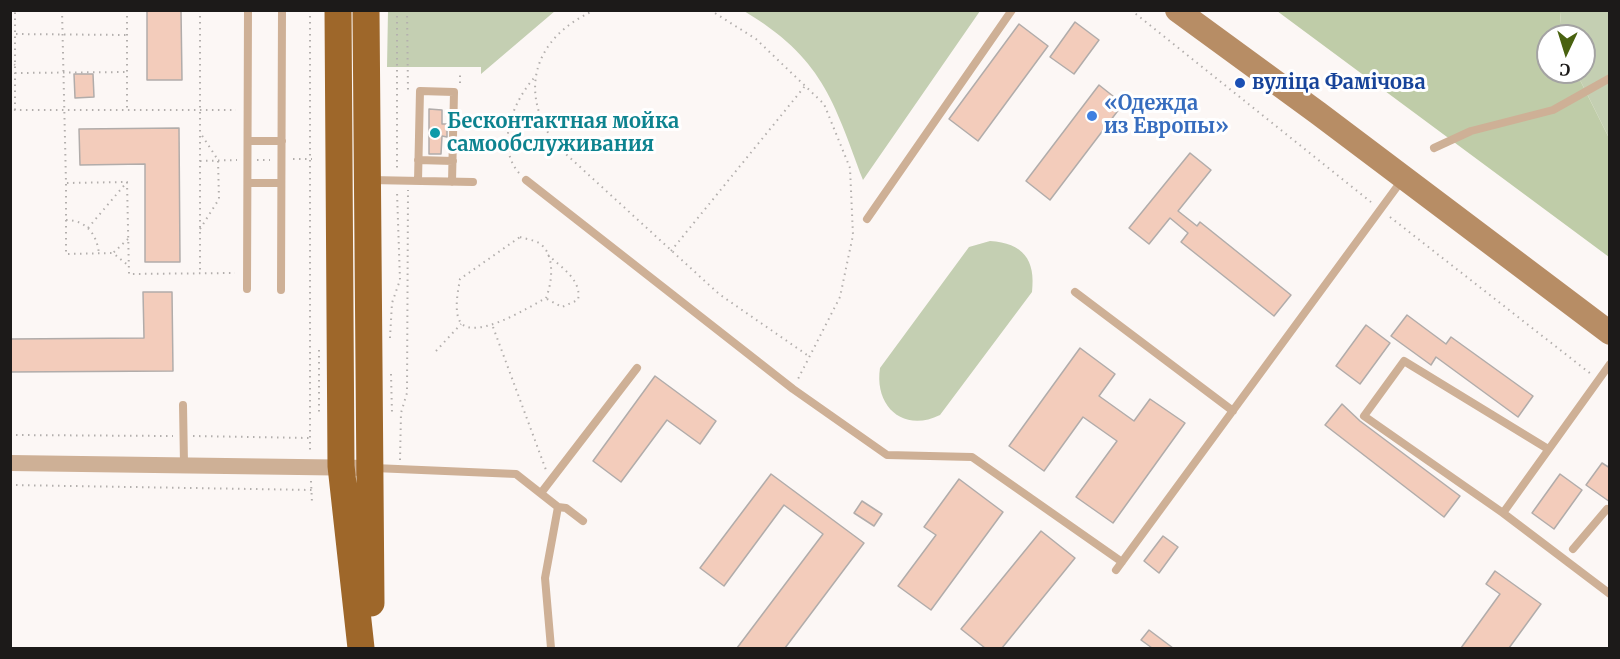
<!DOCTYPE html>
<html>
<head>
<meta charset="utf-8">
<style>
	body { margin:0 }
	#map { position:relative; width:1620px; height:659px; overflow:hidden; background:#fcf7f5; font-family:Merriweather,serif }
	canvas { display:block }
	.frame { position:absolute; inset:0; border:12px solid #1c1a19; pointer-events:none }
	.north { position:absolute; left:1536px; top:24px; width:60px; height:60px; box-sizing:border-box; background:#fff; border:2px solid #a4a3a3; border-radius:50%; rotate:184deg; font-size:16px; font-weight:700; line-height:24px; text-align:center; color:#1c1a19 }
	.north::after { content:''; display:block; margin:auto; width:21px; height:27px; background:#496210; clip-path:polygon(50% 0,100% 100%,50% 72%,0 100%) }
</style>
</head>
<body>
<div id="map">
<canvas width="1620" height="659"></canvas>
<div class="frame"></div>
<div class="north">С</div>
</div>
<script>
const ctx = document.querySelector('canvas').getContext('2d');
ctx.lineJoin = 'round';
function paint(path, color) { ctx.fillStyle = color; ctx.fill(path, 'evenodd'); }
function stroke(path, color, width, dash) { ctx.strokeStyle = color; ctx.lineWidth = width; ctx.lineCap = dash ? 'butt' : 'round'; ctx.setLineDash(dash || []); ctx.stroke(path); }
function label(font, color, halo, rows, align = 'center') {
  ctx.font = font + ' Merriweather,serif'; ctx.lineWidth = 6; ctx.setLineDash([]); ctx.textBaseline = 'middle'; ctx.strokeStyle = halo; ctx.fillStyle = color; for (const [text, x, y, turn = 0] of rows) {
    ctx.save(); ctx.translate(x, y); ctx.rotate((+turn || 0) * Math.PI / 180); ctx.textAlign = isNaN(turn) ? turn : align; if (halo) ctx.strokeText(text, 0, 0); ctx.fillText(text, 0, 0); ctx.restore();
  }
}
const green = new Path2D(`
	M388,11V10L555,11L481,74V67H387Z
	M744,11H980L863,180C833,99 822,58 744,11Z
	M1561,11H1609V138L1576,72H1584V36H1559Z
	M990,241C1023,243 1036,260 1032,292L940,415C904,433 874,407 880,368L969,247Z`);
const forest = new Path2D(`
	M1277,11H1561L1559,36H1548V72H1576L1609,138V257Z`);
const building = new Path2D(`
	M147,10H181L182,80H147Z
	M1075,22L1099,40L1074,74L1050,57Z
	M1019,24L1048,46L978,141L949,119Z
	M74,74H93L94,97L75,98Z
	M1099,85L1123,104L1050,200L1026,181Z
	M429,109L442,110V124H447V137L442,136L441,154H429Z
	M179,128L180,262H145V164L80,165L79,129Z
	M1190,153L1211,170L1178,211L1197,226L1200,222L1291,295L1274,316L1181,242L1188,233L1170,218L1149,244L1129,228Z
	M143,292H172L173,371L10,372V339L144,338Z
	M1407,315L1446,344L1451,337L1533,396L1518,417L1436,357L1431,365L1391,336Z
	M1366,325L1390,343L1360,384L1336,366Z
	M1080,348L1115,374L1099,396L1134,421L1150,399L1185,423L1113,523L1076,497L1117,441L1083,417L1044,471L1009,446Z
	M655,376L716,421L700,444L667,420L621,482L593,461Z
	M1342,404L1360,421L1460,496L1444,517L1325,425Z
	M1602,463L1610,468V502L1586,485Z
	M771,474L864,543L785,648H737L823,534L784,505L724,586L700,568Z
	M1560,474L1582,490L1554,529L1532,513Z
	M959,479L1003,512L931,610L898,586L936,535L924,527Z
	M862,501L882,514L874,526L854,513Z
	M1041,531L1075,558L1002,648H985L961,629Z
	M1163,536L1178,547L1159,573L1144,561Z
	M1495,571L1541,604L1509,648H1461L1500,594L1486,584Z
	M1149,630L1173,648H1152L1141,640Z`);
const path = new Path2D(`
	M62,10L66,183L127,182L129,274L235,273
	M127,10V110
	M200,10V273
	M310,10V452
	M397,10V169
	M407,10L408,92
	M595,10C534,37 517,91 556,145L719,294L810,357
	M710,10L756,39L824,104L850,168L853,235L840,297L798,379
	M1131,10L1371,202
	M10,34L127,35
	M10,60L15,65
	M15,73L127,72
	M460,83V74
	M10,105L15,110H236
	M15,110V10
	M293,159H312
	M257,160H270
	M200,161L237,160
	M519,173C495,145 513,102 534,78
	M66,184V254L113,253
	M1390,217L1591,374
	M66,220C86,220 97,234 99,254
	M88,228L127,182
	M200,229L219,199L218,160L201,134
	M520,237C526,239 534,240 539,243C556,254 552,283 546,298C531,306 466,347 458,317C455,305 458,291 460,279Z
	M128,239L113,253L129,266
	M671,251L805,86
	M547,299L562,307L578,300C582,280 562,268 548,255
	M493,327L546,470
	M390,338L392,303L400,280L397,192
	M319,350V413
	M436,351L461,324
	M391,374L392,413
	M10,435L173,436
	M193,436L309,438
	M400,460L401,413L407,393L408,190
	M311,481L312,503
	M10,485L312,490`);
const service = new Path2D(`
	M248,141H282
	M1434,148L1471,131L1553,110L1610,78
	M418,160L453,161
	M370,180L473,182
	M526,180L793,389L887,455L972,457L1122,562
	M418,181L420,91L454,92L452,182
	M248,183H281
	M867,219L1012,10
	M247,289L248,10
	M281,290L282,10
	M1075,292L1233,411
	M183,405L184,464
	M1548,449L1404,361L1364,416L1503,513L1610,594
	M374,468L516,474L558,507L566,508L583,521
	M541,493L637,368
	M1503,513L1610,364
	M1573,549L1607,509L1610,511
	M1116,570L1402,180
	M551,648L545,578L558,507`);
const minor = new Path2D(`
	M10,463L370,468`);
const secondary = new Path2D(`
	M1177,10L1318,113L1610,333`);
const trunk = new Path2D(`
	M338,10L341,466L361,648
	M366,10L371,603`);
const markers = [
	[1240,83,6,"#1a4fb4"],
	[1092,116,6,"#3f7fe0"],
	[435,133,6,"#0f9aa8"]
];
const transitNames = [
	["вуліца Фамічова",1252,83]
];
const shopNames = [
	["«Одежда",1104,104],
	["из Европы»",1104,127]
];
const cultureNames = [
	["Бесконтактная мойка",447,122],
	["самообслуживания",447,145]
];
paint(green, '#c4cfb2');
paint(forest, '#bfcca8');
paint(building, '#f3ccbb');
stroke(building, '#b1acaa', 1.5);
stroke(path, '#b3afad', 2, [1.5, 4.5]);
stroke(service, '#ceb096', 8);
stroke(minor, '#ceb096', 16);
stroke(secondary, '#b78d65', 24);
stroke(trunk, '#9e672a', 27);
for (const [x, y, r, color] of markers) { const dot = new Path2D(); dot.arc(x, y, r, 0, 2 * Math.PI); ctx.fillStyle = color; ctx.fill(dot); stroke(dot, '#fff', 2); }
label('bold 20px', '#164399', '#fff', transitNames, 'left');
label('bold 20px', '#366cbe', '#fff', shopNames, 'left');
label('bold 20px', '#0d838f', '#fff', cultureNames, 'left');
</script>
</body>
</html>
